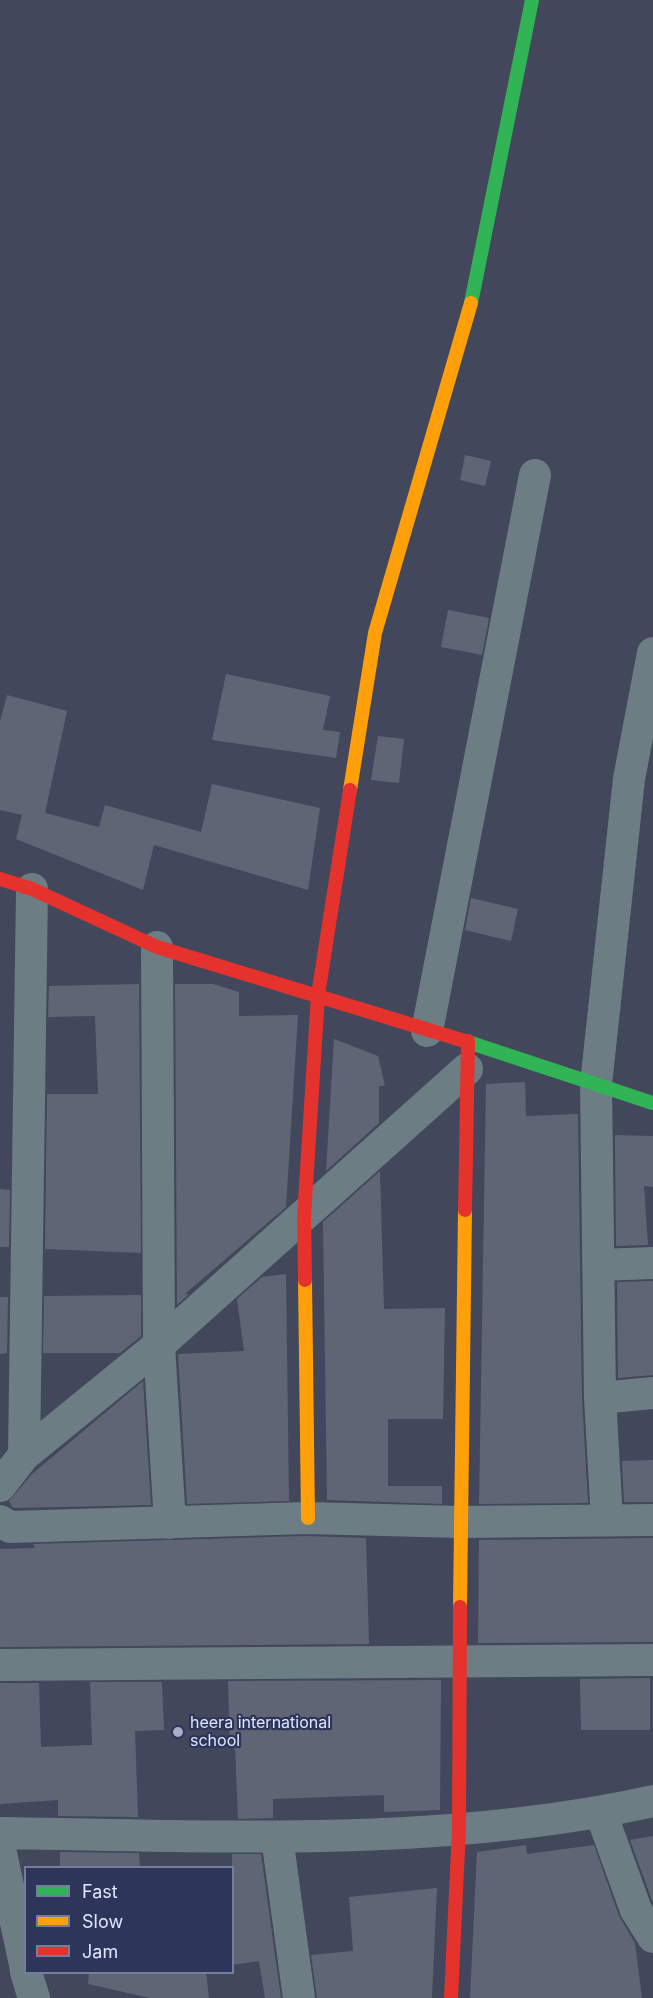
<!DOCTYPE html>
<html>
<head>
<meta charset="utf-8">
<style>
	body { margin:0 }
	#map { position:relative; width:653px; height:1998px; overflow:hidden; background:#42475c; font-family:Inter,sans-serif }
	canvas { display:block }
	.legend { position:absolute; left:24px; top:1866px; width:210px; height:108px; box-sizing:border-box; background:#2d365a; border:2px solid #747d9c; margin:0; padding:8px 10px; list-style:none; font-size:18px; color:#dfe7fe }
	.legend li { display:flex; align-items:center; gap:12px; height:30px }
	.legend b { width:30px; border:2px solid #747d9c }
</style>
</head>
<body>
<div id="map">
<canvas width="653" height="1998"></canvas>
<ul class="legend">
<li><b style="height:8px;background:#30b455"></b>Fast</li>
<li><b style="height:8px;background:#ff9f0a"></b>Slow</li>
<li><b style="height:8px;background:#e5322d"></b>Jam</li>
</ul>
</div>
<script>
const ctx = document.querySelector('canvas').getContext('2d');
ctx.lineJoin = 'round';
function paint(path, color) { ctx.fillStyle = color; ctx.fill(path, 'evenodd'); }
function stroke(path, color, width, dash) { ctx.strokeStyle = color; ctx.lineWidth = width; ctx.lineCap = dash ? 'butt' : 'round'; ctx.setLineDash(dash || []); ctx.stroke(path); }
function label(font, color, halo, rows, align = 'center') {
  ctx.font = font + ' Inter,sans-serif'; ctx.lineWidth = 4.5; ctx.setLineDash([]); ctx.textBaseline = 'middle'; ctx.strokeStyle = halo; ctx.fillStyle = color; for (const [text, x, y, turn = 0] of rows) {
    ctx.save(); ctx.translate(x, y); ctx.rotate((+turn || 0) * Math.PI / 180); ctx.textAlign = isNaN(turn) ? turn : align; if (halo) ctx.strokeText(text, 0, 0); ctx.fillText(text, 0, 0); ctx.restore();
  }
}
const building = new Path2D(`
	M465,455L491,461L485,486L460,480Z
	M448,610L489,618L482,655L441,647Z
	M226,674L330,696L323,730L340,732L336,758L212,740Z
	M7,695L67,711L45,813L99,827L105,805L201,832L212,784L320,808L308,890L154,845L143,890L16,839L22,815L0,810V722Z
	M378,736L404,739L399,783L371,780Z
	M471,898L518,909L511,941L465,930Z
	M139,984L141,1253L45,1249L47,1094H98L95,1016L48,1017L49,986Z
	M175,984H213L239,992V1016L298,1015L286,1207L185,1294H189L177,1305Z
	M334,1039L378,1056L385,1086H379V1123L326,1171Z
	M525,1082L526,1116L578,1114L582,1398L588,1503L479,1504L486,1084Z
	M615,1135L653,1136V1187L644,1186L648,1245L616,1246Z
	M380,1171L384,1309L445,1308L443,1419H388V1486H442V1504L327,1500L323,1222Z
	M0,1189L10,1190L9,1247H0Z
	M286,1274L289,1501L187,1504L178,1354L244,1351L237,1299L262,1277Z
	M653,1281V1375L618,1378L617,1282Z
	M141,1295V1336L120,1353H43L44,1296Z
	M0,1297H8L7,1353L0,1354Z
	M143,1381L151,1505L13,1508L9,1501L32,1474Z
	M653,1460V1502H624L622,1461Z
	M305,1536L366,1538L369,1644L0,1647V1549L35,1548L33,1544Z
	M653,1538V1642L478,1643L479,1540Z
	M650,1678V1730H581L580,1679Z
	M441,1680L440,1810L384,1812V1795L273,1799V1818L238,1819L235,1747H230L228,1681Z
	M90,1682H162L164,1730L135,1731L138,1817L58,1816V1800L0,1804V1683H39L41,1747L92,1745Z
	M653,1836V1903L630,1840Z
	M526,1845L527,1854L594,1845L619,1916L635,1943L642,1998H470L477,1852Z
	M60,1852L139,1853L140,1868H60Z
	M232,1854H261L281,1998H265L259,1961L232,1965Z
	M437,1888L432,1998H317L311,1955L353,1951L349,1897Z
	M89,1972H206L209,1998H150L88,1984Z`);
const street = new Path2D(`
	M157,947L159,1345L170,1523
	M427,1031L535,475
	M599,1265L653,1263
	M600,1398L653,1393
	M24,1455L32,889
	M0,1486L24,1455L159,1345L467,1069
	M607,1520L600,1398L596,1084L629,779L653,653
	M0,1521L10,1527L308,1518L460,1522L653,1520
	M0,1665L653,1660
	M601,1813L636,1910L653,1937
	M0,1833C217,1836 440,1848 653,1801
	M277,1837L299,1998
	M0,1849L26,1969
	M26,1972L34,1998`);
const fast = new Path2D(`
	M471,303L532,0
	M468,1042L653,1103`);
const slow = new Path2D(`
	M350,790L375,633L471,303
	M305,1280L308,1518
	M460,1607L465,1210`);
const jam = new Path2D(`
	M0,879L32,889L157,947L468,1042
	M465,1210L468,1041
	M305,1280L304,1217L318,995L350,790
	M451,1998L459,1828L460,1607`);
const markers = [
	[178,1732,6,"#a8afc5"]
];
const poiNames = [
	["heera international",190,1723],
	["school",190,1741]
];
paint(building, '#606576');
stroke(street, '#6c7d84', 32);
stroke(fast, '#30b455', 14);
stroke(slow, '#ff9f0a', 14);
stroke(jam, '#e5322d', 14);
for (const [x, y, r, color] of markers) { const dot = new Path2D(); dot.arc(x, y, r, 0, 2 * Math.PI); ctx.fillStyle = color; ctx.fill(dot); stroke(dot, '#2d365a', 2); }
label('16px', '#dfe7fe', '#2d365a', poiNames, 'left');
</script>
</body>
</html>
